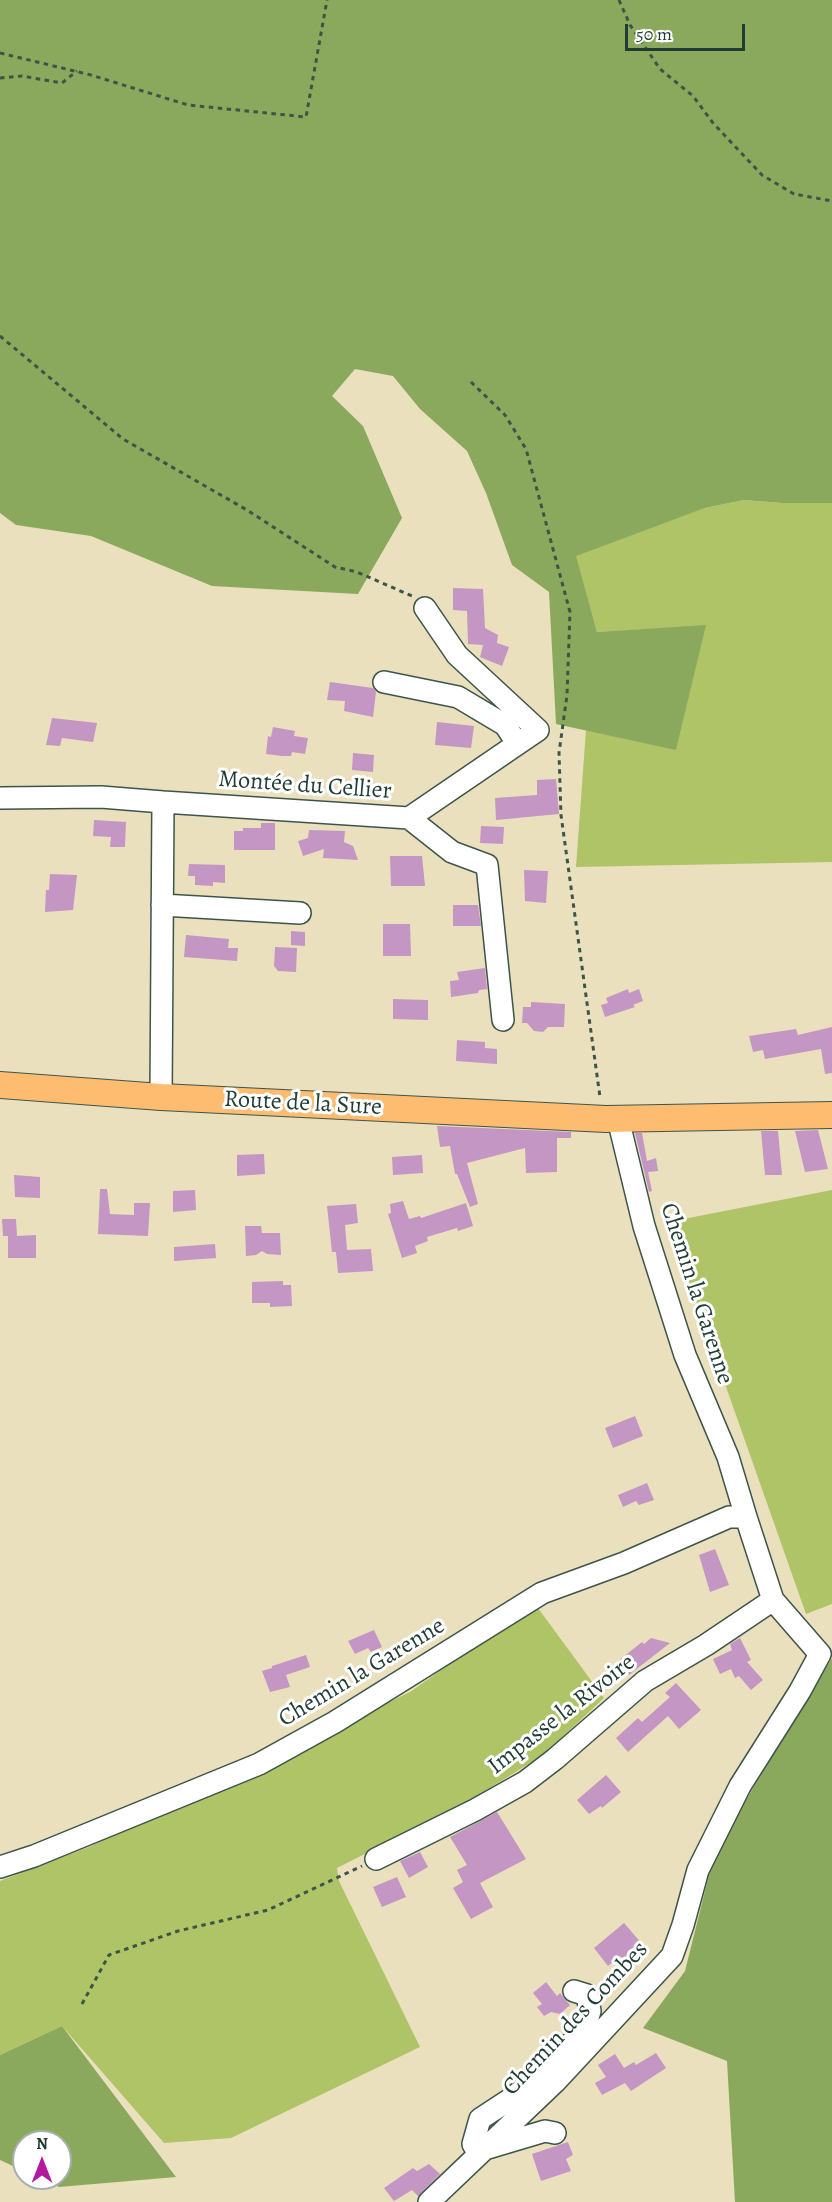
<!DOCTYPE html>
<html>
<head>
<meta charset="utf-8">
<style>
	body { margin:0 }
	#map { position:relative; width:832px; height:2202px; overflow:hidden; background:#eae0be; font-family:Alegreya,serif }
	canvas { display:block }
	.north { position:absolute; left:12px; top:2130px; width:60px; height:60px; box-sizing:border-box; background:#fff; border:2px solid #a5b1ae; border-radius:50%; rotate:0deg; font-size:16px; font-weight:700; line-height:24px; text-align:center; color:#1f3d34 }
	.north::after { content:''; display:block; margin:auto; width:21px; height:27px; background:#b5179e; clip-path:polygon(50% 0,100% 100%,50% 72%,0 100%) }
	.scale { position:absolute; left:625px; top:24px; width:120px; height:27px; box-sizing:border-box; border:3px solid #1f3d34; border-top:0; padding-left:8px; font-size:18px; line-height:21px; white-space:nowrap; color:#1f3d34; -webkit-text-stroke:4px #fff; paint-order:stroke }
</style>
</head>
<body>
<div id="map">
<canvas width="832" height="2202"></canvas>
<div class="north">N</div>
<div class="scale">50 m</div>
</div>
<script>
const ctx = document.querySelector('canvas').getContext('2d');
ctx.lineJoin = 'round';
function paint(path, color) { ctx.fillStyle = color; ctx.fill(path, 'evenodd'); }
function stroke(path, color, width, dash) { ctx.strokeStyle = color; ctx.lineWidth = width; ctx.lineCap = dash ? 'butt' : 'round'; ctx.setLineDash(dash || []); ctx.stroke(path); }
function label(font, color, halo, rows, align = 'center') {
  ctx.font = font + ' Alegreya,serif'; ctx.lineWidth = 6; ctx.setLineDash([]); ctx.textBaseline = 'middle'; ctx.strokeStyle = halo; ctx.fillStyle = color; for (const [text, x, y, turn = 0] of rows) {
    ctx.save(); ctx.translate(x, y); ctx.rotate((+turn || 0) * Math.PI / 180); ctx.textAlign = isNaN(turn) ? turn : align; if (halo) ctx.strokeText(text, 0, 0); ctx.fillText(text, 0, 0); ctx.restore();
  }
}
const green = new Path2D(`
	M744,500L782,503H832V862L576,867L586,730L676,749L705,626L597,632L575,555L705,508Z
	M832,1190V1604L806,1614L668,1222Z
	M535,1604L604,1698L543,1755L467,1802L337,1868L339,1881L420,2047L231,2138L164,2143L62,2026L0,2055V1881L89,1847L410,1692Z`);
const forest = new Path2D(`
	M0,0H832V503H782L744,500L705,508L576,556L597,632L706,625L676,750L556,724L549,592L512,565L486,493L467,451L420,409L393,376L355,369L332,396L363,426L402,518L358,594L212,586L91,536L16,525L0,513Z
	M832,1658V2202H735L727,2061L643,2028L685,1971L715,1851Z
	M62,2026L176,2177L59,2187L40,2178H60V2142H24V2171L0,2160V2055Z`);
const building = new Path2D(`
	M453,588L483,589L485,628L498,635L497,643L509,647L502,666L480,657L483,645L468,644L467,611L453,610Z
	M330,682L373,688L376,692L373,717L344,711L345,701L327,700Z
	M52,718L97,723L93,742L62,738L60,746L46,745Z
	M437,722L474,726L471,748L435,745Z
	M273,727L295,731L294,736L308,738L305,754L292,752L291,756H282L266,754L268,736L271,737Z
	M353,753L374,755L373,772L352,770Z
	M556,779L559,814L496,820L495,798L537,795V780Z
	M94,820L126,822L125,847H110L111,837L93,836Z
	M261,823H275V850H234V831H243V828H261Z
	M481,826L504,827L503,844L480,843Z
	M309,830L345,831L344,842L353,846L358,860L323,858L324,849L303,856L298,841L308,838Z
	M390,856H422L425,886H391Z
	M189,864L225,865V883L213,882V886L195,885V876H188Z
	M524,870L548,871L546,903L525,901Z
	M50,874L77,875L73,910L45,912L46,890H49Z
	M453,905H478L481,926H453Z
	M383,924H410L411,956H383Z
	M291,931L305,932V946L291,945Z
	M186,935L229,939L228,948H238L237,961L184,957Z
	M275,947L297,948L296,972L278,971L274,966Z
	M485,968L487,989L479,990L478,993L451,997L450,981L459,980L457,972Z
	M628,989L629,993L639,989L643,1001L633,1005L635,1007L605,1017L601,1005L608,1003L606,998Z
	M393,999L428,1000V1020L393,1019Z
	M531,1002L565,1004L564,1027H548L543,1032L534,1031L527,1023H522L523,1007H531Z
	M832,1027V1073L825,1074L821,1049L765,1059L763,1050L753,1052L749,1036L796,1029L798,1035Z
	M457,1040L485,1042V1048L497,1049V1064L456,1061Z
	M437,1126L571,1132V1138H557V1172L526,1173L525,1148L467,1163L478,1204L470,1207L457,1174H455L450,1146L440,1147Z
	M818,1130L828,1169L805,1172L795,1131Z
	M761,1131H778L782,1175H765Z
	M635,1133H642L647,1161L656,1158L658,1171L648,1172L652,1191L649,1192Z
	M264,1154L265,1174L237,1176V1155Z
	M422,1155L423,1173L393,1175L392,1157Z
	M14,1175L40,1177V1198L15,1197Z
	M100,1189H107L110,1214L134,1215V1203H150L148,1236L98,1234Z
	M195,1190L196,1210L173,1212V1191Z
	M403,1201L409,1219L420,1216L421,1218L466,1203L473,1226L458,1231L457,1228L427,1237L428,1241L415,1246L417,1253L402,1258L388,1214L391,1213L390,1204Z
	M356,1204L358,1223L345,1225L347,1250L371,1249L373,1271L338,1273L336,1252H332L327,1206Z
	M2,1219H16L17,1236L36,1235V1258H8V1236H3Z
	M245,1226H261L262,1233H280L281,1255L267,1254L262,1251L256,1255L246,1256Z
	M215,1244L216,1258L174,1261V1247Z
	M283,1281V1285H291L292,1306L270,1307V1303H252V1282Z
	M635,1416L643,1436L613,1448L605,1428Z
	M647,1483L654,1500L639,1505L636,1501L623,1507L618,1495Z
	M715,1549L729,1585L710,1592L699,1555Z
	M374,1630L382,1647L371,1652L368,1648L355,1654L348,1641Z
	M651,1638L670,1643L629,1675L618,1661L642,1642L644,1644Z
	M740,1638L751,1660L747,1662L763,1680L751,1690L739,1676L735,1678L731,1669L720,1674L713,1659L732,1650L730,1644Z
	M306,1655L310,1667L286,1675L290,1687L270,1692L262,1671L272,1668V1666Z
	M676,1683L701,1710L679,1729L668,1716L628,1752L616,1738L638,1718L642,1722L670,1697L665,1693Z
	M606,1775L621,1792L602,1808L601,1806L589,1814L577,1800Z
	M497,1812L526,1859L480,1883L493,1907L471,1919L453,1888L463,1882L457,1870L467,1865L450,1837Z
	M420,1852L428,1867L409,1878L400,1861Z
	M397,1877L406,1897L382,1907L373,1887Z
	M624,1923L649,1952L637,1962L635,1959L628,1965L620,1956L608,1966L594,1948Z
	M546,1982L557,1996L560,1993L570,2005L560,2014L551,2012L544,2016L537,2007L542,2004L533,1993Z
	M656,2053L666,2068L631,2091L625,2083L602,2095L595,2083L606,2077L598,2065L615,2054L624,2068L634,2062L636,2065Z
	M568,2142L573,2155L566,2159L571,2171L541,2181L532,2154Z
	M429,2164L440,2174L418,2196L412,2190L394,2201L384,2188L413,2168L417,2171Z`);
const path = new Path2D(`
	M619,0L630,25L660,69L693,96L713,123L762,175L794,194L832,201
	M0,53L91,75L188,105L306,117L327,0
	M0,78L22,76L62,83L77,71
	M0,336L123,439L247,510L335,567L357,572L412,596
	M471,382L505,415L526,449L570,612L567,695L559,753L561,815L600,1097
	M82,2004L109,1955L178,1931L268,1910L362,1866`);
const minor = new Path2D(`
	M384,682L458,697L505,725L517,743
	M0,798L101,797L163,802L161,1097
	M163,802L409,818L538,730L457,655L425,608
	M409,818L452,852L487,865L503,1020
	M162,905L300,913
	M620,1118V1127L644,1226L685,1355L728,1457L746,1517
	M376,1859L475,1810L525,1782L555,1759L645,1681L706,1645L773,1600
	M0,1867L34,1856L259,1764L335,1722L542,1593L624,1563L729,1517H746L773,1600L820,1654L800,1691L740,1786L698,1870L683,1925L672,1956L555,2082L429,2202
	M488,2148L545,2131L555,2133
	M479,2154L473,2144L480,2119L509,2100L542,2075L585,2028L590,2011L587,1995L574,1991`);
const major = new Path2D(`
	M0,1085L161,1097L606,1119L832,1115`);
const streetNames = [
	["Montée du Cellier",305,786,4],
	["Route de la Sure",303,1104,3],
	["Chemin la Garenne",696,1294,72],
	["Chemin la Garenne",362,1673,-31],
	["Impasse la Rivoire",562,1715,-38],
	["Chemin des Combes",576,2019,-47]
];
paint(green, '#afc367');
paint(forest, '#8ba95c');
paint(building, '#c496c3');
stroke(minor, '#3d5549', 24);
stroke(major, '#3d5549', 28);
stroke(path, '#3d5549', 3, [4.5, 4.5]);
stroke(minor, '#fff', 21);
stroke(major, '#fdbc6f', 26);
label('24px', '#1f3d34', '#fff', streetNames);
</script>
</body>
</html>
